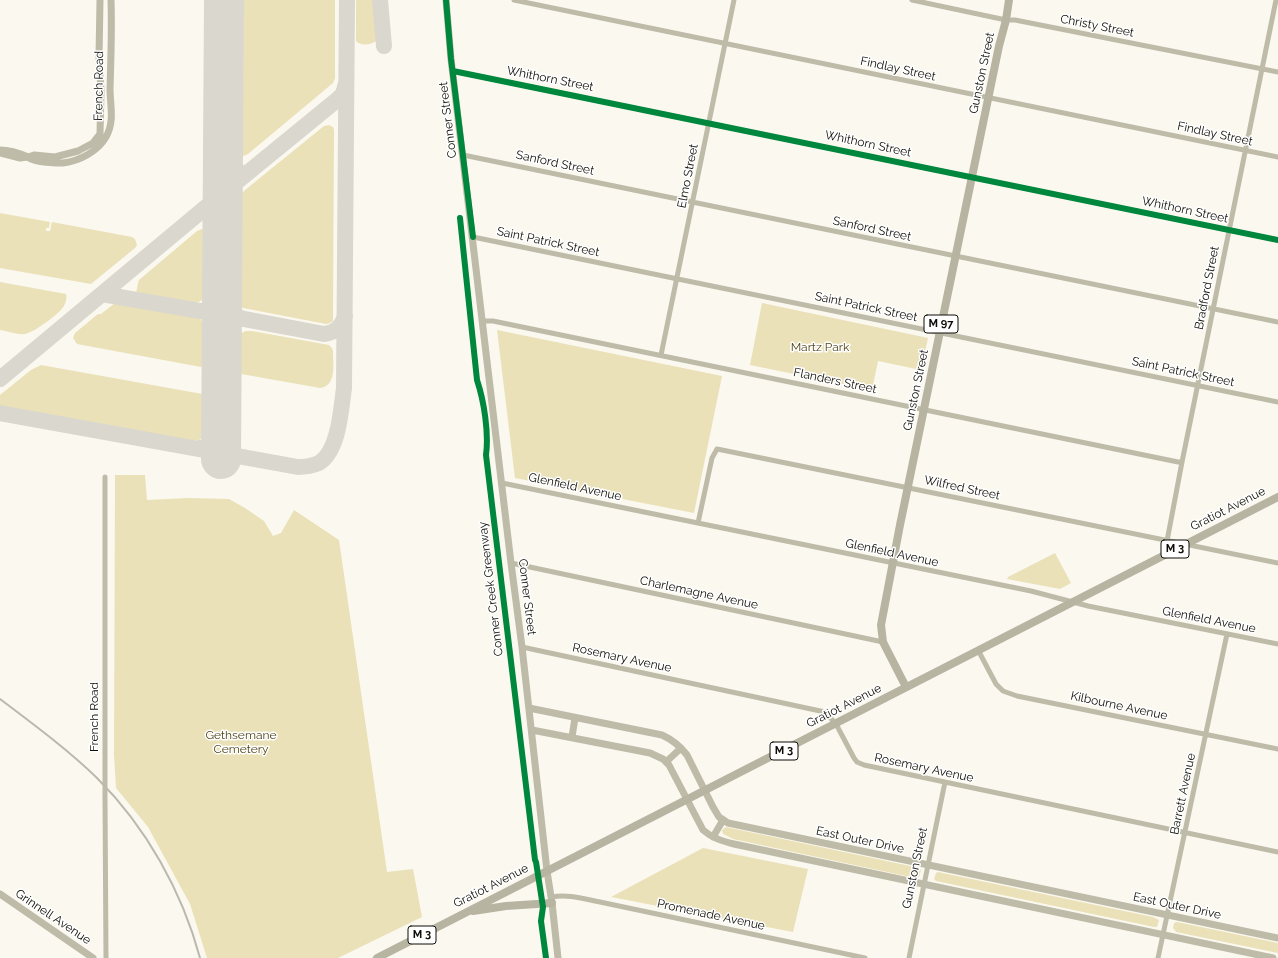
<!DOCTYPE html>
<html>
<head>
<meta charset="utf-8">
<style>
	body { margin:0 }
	canvas { display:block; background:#faf8ef }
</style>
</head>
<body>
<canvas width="1278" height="958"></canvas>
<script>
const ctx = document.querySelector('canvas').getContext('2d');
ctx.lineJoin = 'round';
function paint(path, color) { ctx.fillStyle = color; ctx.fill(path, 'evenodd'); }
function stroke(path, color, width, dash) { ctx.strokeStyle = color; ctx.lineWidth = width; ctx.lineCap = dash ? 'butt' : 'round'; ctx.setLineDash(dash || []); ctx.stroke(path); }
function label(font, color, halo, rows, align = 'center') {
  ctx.font = font + ' Raleway,sans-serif'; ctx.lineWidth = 3; ctx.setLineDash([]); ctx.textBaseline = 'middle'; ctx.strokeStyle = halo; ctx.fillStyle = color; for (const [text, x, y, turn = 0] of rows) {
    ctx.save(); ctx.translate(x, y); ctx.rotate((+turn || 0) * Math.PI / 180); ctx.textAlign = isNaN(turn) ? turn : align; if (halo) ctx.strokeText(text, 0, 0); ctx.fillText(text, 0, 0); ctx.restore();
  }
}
const green = new Path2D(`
	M243,0H335V78L333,83L248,154L243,156L236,153L237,52Z
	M356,0H374L377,36L376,41C371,45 360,46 356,41Z
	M329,125L333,127L334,130L333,321L330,323L326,324L243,308L239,305L236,297V206L238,205L240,196L245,190L324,126Z
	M0,213L50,222L49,228H46V231H50L52,222L132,237L135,239L137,245L135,248L91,284L0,268Z
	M202,229L206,231L208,234L207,292C205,300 199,303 191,303L136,293L138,283L139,280L197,231Z
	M0,282L66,294C67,298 66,302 64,306C59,314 35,332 25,334C17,335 8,331 0,330Z
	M115,303L198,318C212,325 208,348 208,362L201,367L77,344L73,338L75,333L98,314H101Z
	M762,303L928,338L921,370L878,361L872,390L750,365Z
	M497,330L722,376L694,513L515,478Z
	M246,331H252L329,345L332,348L333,351C333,364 337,386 320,388L241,374L235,365L236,340L239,334Z
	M41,365L208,395V428C206,437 201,441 192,441L0,406V395L31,370Z
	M115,475H145L147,500L188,498L229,499L245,508L264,521L273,536L281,533L294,510L339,540L387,872L413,869L422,917L338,958H207L190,904L148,827L116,788L114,755Z
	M1055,553L1071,583L1060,589L1007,579L1008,577Z
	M726,827L915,867L921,870L919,877L915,878L733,839L723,834L722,830Z
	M703,848L808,869L793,932L611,897Z
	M938,872L1153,917L1159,920L1157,927H1154L936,881L934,879L936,873Z
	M1177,922L1278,943V953L1176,932L1173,928L1174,923Z`);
const taxiway = new Path2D(`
	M380,0L384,46
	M224,9L225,0
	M223,138C224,155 225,174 247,173
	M223,283C223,298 227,312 241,318
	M102,294L223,315L324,334C335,333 342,326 345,316
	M0,379L223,193L338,99L343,94L346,83
	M0,413L298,467C305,467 312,466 319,463C339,451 341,409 344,388L347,0
	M199,448C210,448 217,445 221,435`);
const runway = new Path2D(`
	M221,459L224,0`);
const street = new Path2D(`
	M514,0L1278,157
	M912,0L1006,20H1015L1278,72
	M453,71L1278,240
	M463,155L1278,322
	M473,237L1278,402
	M483,321H493L1178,462H1182
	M661,355L734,0
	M105,477V797L106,958
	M502,483L1031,591L1088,606L1278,644
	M698,523L712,458L717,449L722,450L1278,563
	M1167,541L1182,462L1276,0
	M511,563L883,642
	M522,647L825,712L836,724L854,758L857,762L864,765L1278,852
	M978,650L996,684L1003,691L1017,696L1278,749
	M552,897C568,894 584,899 600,902L865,958
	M909,958L945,782
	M1158,958L1227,634`);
const secondary = new Path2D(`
	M446,0L451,59L511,563L522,647L547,871L552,903L558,958
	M0,150C10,150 19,153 28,157L20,158L0,153
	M28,157C34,163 55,163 63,163C80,161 98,151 106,137C115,121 110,105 110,89C111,59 112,30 111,0
	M28,157L34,155L55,157L78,151L93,143L100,134L101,91L99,57L100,0
	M529,708L662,735C673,740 680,746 687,755L713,807L719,817L728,823L1278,938
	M532,730L650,753L663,759L669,765L703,830C712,838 722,841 734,844L1273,958
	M572,737L575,718
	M666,762L681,748
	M713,837L723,820
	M0,894L93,958`);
const primary = new Path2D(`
	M906,687L883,642L881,625L900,525L999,46L1006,20L1009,0
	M473,911L506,906L552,903
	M377,958L1278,497`);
const rail = new Path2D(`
	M0,699C33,724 67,749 97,778C146,827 182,891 200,958`);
const cycleway = new Path2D(`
	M446,0L451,59L473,237
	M453,71L1278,240
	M460,218L477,380C484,401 489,433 486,455L535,860L536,862L543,907L541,921L546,958`);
const shields = [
	[941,324,34],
	[1175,549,28],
	[784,751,28],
	[422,935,28]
];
const shieldNames = [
	["M 97",941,324],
	["M 3",1175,549],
	["M 3",784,751],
	["M 3",422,935]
];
const streetNames = [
	["Christy Street",1097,26,11],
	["Findlay Street",898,69,12],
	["Gunston Street",982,73,-78],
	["Whithorn Street",550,79,11],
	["French Road",99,86,-89],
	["Conner Street",448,120,-97],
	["Findlay Street",1215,134,12],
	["Whithorn Street",868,144,12],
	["Sanford Street",555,163,12],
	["Elmo Street",688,176,-79],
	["Whithorn Street",1185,210,12],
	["Sanford Street",872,229,12],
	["Saint Patrick Street",548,242,12],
	["Bradford Street",1207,288,-79],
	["Saint Patrick Street",866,307,12],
	["Saint Patrick Street",1183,372,12],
	["Flanders Street",835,381,12],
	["Gunston Street",916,390,-78],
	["Glenfield Avenue",575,487,12],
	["Wilfred Street",962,488,12],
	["Gratiot Avenue",1228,509,-27],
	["Glenfield Avenue",892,553,12],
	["Conner Creek Greenway",491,589,-97],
	["Charlemagne Avenue",699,593,12],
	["Conner Street",527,597,83],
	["Glenfield Avenue",1209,620,11],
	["Rosemary Avenue",622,658,12],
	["Gratiot Avenue",844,706,-27],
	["Kilbourne Avenue",1119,706,12],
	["French Road",94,717,-90],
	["Rosemary Avenue",924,768,12],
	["Barrett Avenue",1183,794,-78],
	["East Outer Drive",860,840,12],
	["Gunston Street",915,868,-78],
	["Gratiot Avenue",491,886,-27],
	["East Outer Drive",1177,906,12],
	["Promenade Avenue",711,915,12],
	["Grinnell Avenue",53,917,34]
];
const parkNames = [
	["Martz Park",820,347],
	["Gethsemane",241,735],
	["Cemetery",241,749]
];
paint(green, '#ebe1b8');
stroke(taxiway, '#dad8ce', 16);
stroke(runway, '#dad8ce', 40);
stroke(street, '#bebca9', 5);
stroke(secondary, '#bebba9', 7);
stroke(primary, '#b8b4a2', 8);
stroke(rail, '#bbb8ae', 2);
stroke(cycleway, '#00873e', 6);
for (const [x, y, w] of shields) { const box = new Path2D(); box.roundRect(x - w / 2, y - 9, w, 18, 3); ctx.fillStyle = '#fff'; ctx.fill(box); stroke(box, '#0e0d07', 1); }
label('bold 11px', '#0e0d07', null, shieldNames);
label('12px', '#0e0d07', '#fff', streetNames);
label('12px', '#4e4418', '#fff', parkNames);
</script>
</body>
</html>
